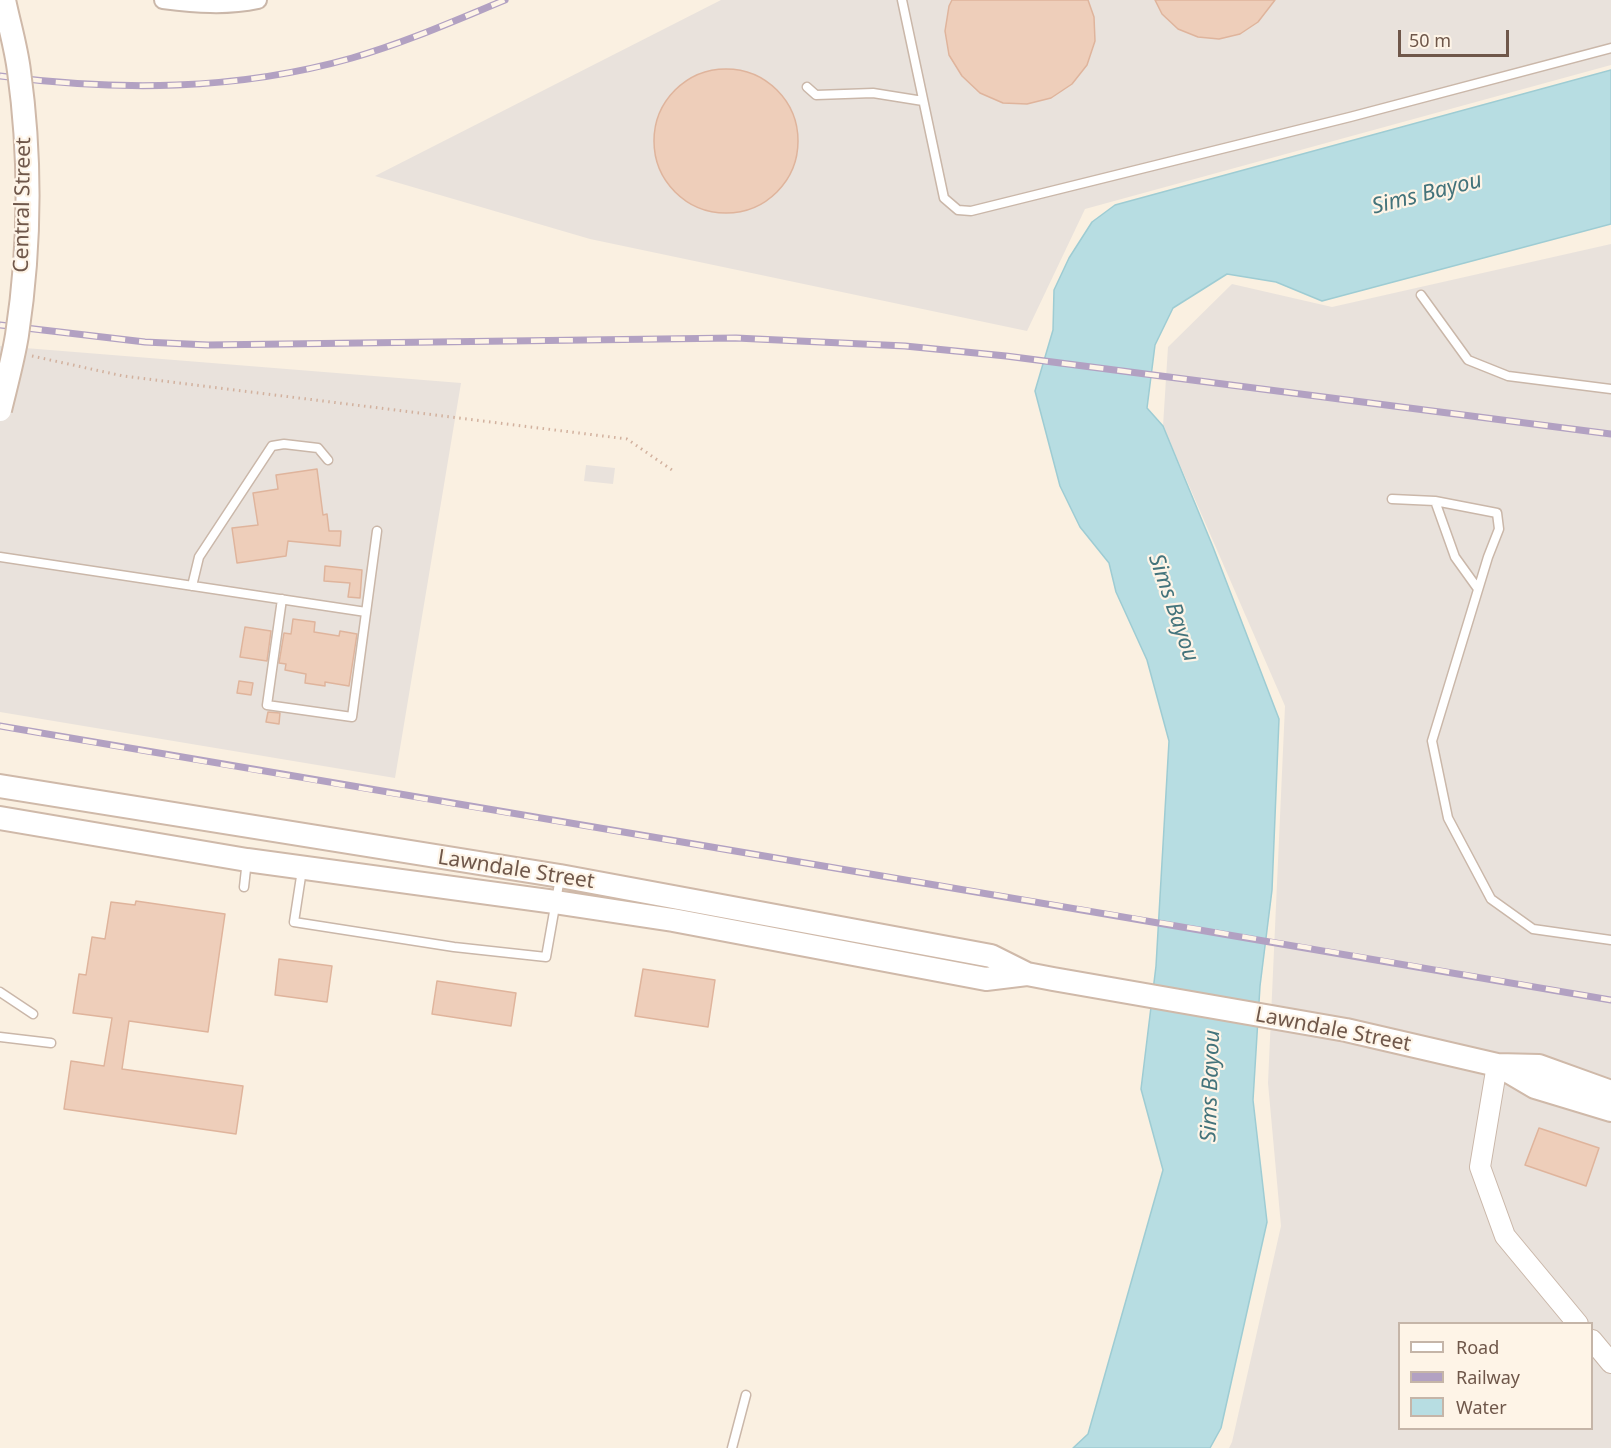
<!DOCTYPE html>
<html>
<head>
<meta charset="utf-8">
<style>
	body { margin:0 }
	#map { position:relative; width:1611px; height:1448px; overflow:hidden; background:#faf0e1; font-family:"Noto Sans",sans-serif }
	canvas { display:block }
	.legend { position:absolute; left:1398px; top:1322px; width:195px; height:108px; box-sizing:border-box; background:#fef4e7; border:2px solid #c5b5a8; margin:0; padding:8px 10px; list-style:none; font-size:18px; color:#6f574a }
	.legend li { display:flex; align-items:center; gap:12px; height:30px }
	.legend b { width:30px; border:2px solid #c5b5a8 }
	.scale { position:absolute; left:1398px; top:30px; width:111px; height:27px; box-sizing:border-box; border:3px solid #6f574a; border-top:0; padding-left:8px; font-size:18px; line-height:21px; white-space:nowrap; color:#6f574a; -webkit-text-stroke:4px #fef4e7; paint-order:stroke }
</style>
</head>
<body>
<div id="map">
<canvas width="1611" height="1448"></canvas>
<ul class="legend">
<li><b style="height:8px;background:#fff"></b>Road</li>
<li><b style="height:8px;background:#b2a1c2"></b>Railway</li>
<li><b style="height:16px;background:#b7dde2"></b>Water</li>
</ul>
<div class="scale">50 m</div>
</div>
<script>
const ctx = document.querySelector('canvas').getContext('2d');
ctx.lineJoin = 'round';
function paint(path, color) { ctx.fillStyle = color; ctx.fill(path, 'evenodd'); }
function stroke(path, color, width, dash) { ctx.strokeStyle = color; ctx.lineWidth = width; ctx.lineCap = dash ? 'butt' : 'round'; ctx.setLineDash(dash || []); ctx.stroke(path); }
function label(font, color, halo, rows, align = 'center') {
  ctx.font = font + ' "Noto Sans",sans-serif'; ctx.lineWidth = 4.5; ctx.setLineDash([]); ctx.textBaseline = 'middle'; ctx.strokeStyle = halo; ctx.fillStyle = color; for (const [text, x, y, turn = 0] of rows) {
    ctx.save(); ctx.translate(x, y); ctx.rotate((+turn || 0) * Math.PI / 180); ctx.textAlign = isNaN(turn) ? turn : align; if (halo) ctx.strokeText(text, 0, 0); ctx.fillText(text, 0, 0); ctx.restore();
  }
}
const industrial = new Path2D(`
	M721,0H1611V65L1085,209L1027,331L590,239L375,176Z
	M1611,244V1448H1229L1232,1442L1281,1226L1268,1083L1285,706L1163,426L1168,347L1232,284L1332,307ZM1400,1324H1592V1428H1400Z
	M0,346L461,383L395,778L0,712Z
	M586,465L615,468L613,484L584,481Z`);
const water = new Path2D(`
	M1611,70V224L1322,301L1276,282L1227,274L1173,308L1155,345L1147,408L1163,426L1213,547L1279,719L1272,890L1260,986L1253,1100L1267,1222L1221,1428L1210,1448H1073L1088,1434L1163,1170L1141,1089L1156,966L1169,741L1147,660L1116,592L1109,563L1080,527L1060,486L1035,391L1053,330L1054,290L1069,258L1092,222L1115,205Z`);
const building = new Path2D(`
	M952,0H1088L1094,17L1095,41L1087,65L1072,84L1051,98L1027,104L1003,103L980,93L962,76L949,55L945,31L949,6Z
	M1155,0H1275L1258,22L1240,34L1219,39L1198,37L1178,29L1162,14Z
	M654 141a72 72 0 1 1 144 0a72 72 0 1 1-144 0Z
	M317,469L323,515L327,514L329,531H341L340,546L288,541L286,556L237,563L232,528L258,525L253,493L278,489L276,475Z
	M325,566L362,570L360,598L348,597L350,583L324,581Z
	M293,619L315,622L314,632L339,636L340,631L357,634L349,686L325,682V686L305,683L306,674L285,670L286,664L279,663L284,633L291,634Z
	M245,627L271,631L267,661L240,657Z
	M239,681L253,683L251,695L237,693Z
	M268,712L280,713L279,724L266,722Z
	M136,901L225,914L208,1032L129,1021L122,1069L243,1086L236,1134L64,1109L71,1061L104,1066L112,1018L73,1013L79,974L86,975L92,937L105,939L111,902L135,905Z
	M279,959L332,966L327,1002L275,995Z
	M643,969L715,980L708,1027L635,1016Z
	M437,981L516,993L511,1026L432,1014Z
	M1539,1128L1599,1148L1586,1186L1525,1165Z`);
const path = new Path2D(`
	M32,356L123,376L627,439L672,470`);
const service = new Path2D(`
	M902,0L944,198L958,210L971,211L1350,117L1611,48
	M807,87L816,95L873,93L923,101
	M1421,295L1468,360L1508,376L1611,389
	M1392,499L1435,501L1497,513L1499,529L1488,557L1432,741L1448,818L1491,899L1533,929L1611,940
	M1435,501L1455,557L1478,589
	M0,557L366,612
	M192,586L199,557L272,446L284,444L318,448L328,460
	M282,599L267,705L352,717L377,531
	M302,870L294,922L454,947L546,957L560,878
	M244,887L247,860
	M0,992L33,1014
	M0,1037L51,1043
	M732,1448L746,1395`);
const minor = new Path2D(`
	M163,0C196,4 225,7 258,0`);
const tertiary = new Path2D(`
	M1497,1065L1480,1167L1505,1236L1578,1324
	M1592,1340L1611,1363`);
const secondary = new Path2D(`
	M0,786L560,876L991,956L1027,974
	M0,818L247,860L555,902L673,920L986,979L1027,974L1053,979L1346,1030L1497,1065L1539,1066L1611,1092
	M1501,1067L1535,1087L1611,1110`);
const rail = new Path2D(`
	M0,76C118,91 236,91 352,58C404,43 454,21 505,0
	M0,325L145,342L208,345L736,338L905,346L1006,356L1611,434
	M0,726C537,820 1074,906 1611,1000`);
const secondaryBridge = new Path2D(`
	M0,410C6,385 13,360 17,335C30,249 31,158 19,71C16,47 9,24 4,0`);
const streetNames = [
	["Central Street",23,205,-89],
	["Lawndale Street",516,870,9],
	["Lawndale Street",1333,1030,11]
];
const waterNames = [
	["Sims Bayou",1427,194,-14],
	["Sims Bayou",1173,608,71],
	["Sims Bayou",1211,1086,-88]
];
paint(industrial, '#e9e2dc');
paint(water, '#b7dde2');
stroke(water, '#9eccd3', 1.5);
paint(building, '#eeceba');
stroke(building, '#dfb49c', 1.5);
stroke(service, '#cab7a9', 11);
stroke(minor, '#cab7a9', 20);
stroke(tertiary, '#cab7a9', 22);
stroke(secondary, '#cfb9a9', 26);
stroke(path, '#d2b19e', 3, [1.5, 4.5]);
stroke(service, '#fff', 8);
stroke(minor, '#fff', 16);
stroke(tertiary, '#fff', 20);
stroke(secondary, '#fff', 22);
stroke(rail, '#b2a1c2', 7);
stroke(rail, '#fef4e7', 4.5, [14]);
stroke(secondaryBridge, '#cfb9a9', 26, []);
stroke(secondaryBridge, '#fff', 22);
label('21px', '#6f574a', '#fef4e7', streetNames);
label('italic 22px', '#43737b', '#fef4e7', waterNames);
</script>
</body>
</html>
